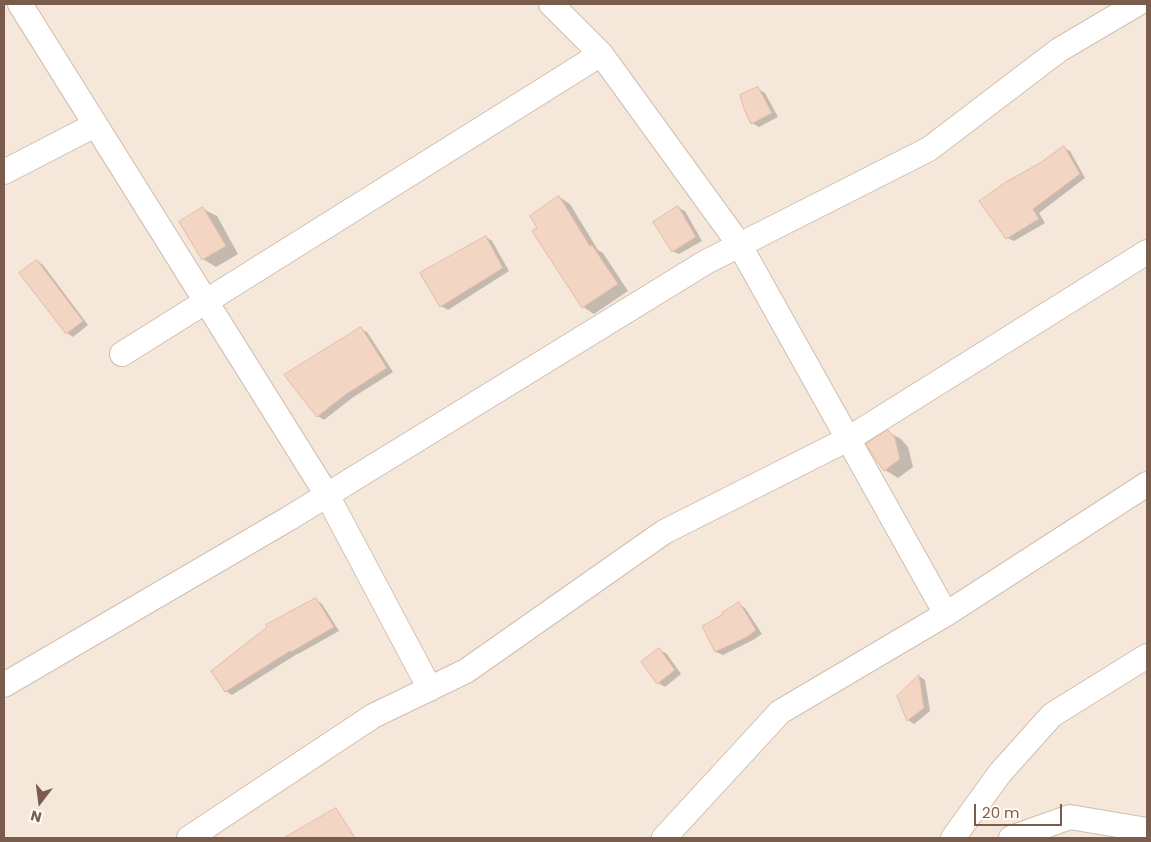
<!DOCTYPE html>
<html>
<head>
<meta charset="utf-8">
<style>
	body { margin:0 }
	#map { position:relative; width:1151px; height:842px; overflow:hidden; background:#fdf6ec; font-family:Poppins,sans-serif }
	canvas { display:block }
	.frame { position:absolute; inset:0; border:5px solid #7a5c4d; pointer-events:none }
	.north { position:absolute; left:15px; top:777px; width:50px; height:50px; -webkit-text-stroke:4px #fffaf3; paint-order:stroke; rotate:195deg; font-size:14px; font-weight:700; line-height:20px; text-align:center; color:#7a5c4d }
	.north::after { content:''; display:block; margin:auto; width:18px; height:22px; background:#7a5c4d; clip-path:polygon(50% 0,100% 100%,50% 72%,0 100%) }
	.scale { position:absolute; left:974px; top:804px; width:88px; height:22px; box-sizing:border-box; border:2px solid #7a5c4d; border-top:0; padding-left:6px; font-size:15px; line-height:18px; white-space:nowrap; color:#7a5c4d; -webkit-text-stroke:4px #fffaf3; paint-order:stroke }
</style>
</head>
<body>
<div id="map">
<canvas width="1151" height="842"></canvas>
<div class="frame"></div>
<div class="north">N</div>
<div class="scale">20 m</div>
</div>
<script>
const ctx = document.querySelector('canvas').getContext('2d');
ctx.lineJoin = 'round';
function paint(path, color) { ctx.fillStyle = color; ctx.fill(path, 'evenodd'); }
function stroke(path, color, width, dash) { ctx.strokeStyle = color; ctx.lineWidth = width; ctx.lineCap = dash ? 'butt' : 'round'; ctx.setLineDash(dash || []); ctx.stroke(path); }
const residential = new Path2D(`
	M4,4H1147V838H4Z`);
const shadow = new Path2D(`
	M758,89L765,93L778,117L759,127L752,123Z
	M1064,148L1070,151L1085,178L1039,213L1045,223L1014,241L1007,238L1041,164Z
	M559,197L570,204L598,250L603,253L628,291L594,314L583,307L539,229Z
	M679,208L685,211L702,241L679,254L672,251Z
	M203,209L217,216L238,254L216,267L203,259Z
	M486,237L492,241L509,271L448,310L441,306Z
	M37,261L43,265L88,325L73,337L67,333Z
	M361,329L367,332L393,372L352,398L324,420L318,416Z
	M888,432L901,439L908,447L913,467L898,478L885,470L877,459Z
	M316,600L322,604L339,631L298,654H297L232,695L226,691Z
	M739,604L745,608L762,634L753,640L723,655L716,652L703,626L724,616Z
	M659,650L666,653L681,674L665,687L658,683L643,662Z
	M919,676L925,680L930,711L914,724L908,720L899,697Z`);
const building = new Path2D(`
	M758,87L772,113L751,124L744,109L740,95Z
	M1064,146L1080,174L1033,209L1039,219L1006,239L979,201L1006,182L1040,163Z
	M559,196L590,246L592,245L618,284L582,308L532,231L537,228L530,216Z
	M678,206L696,237L672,252L653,222Z
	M203,207L226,246L202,260L179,222Z
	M486,236L503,268L440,307L420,273Z
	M37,260L83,321L66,334L19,273Z
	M361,327L387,368L345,395L317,417L284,375Z
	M888,430L895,438L900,459L884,471L876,460L866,444Z
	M316,598L334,627L291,652L290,651L225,692L211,671L267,627L266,625Z
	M739,602L756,630L747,637L715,652L702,626L722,615V613Z
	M659,648L675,670L657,684L641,662Z
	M919,675L924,708L907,721L897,696Z
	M336,808L355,838H284Z`);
const street = new Path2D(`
	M20,4L327,495L430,689
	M551,4L601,54L739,244L946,614
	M4,172L95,125
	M122,354L601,54
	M4,685L288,519L706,262L929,149L1059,50L1137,4
	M189,838L373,716L466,671L664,532L848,439L1147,252
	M664,838L780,712L946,614L1147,484
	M953,838L1000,773L1052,715L1147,656
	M1011,838L1070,817L1147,830`);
paint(residential, '#f5e8da');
paint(shadow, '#0003');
paint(building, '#f3d5c3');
stroke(building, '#e6bba3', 1);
stroke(street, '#d1beb0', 26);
stroke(street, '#fff', 24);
</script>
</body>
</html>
